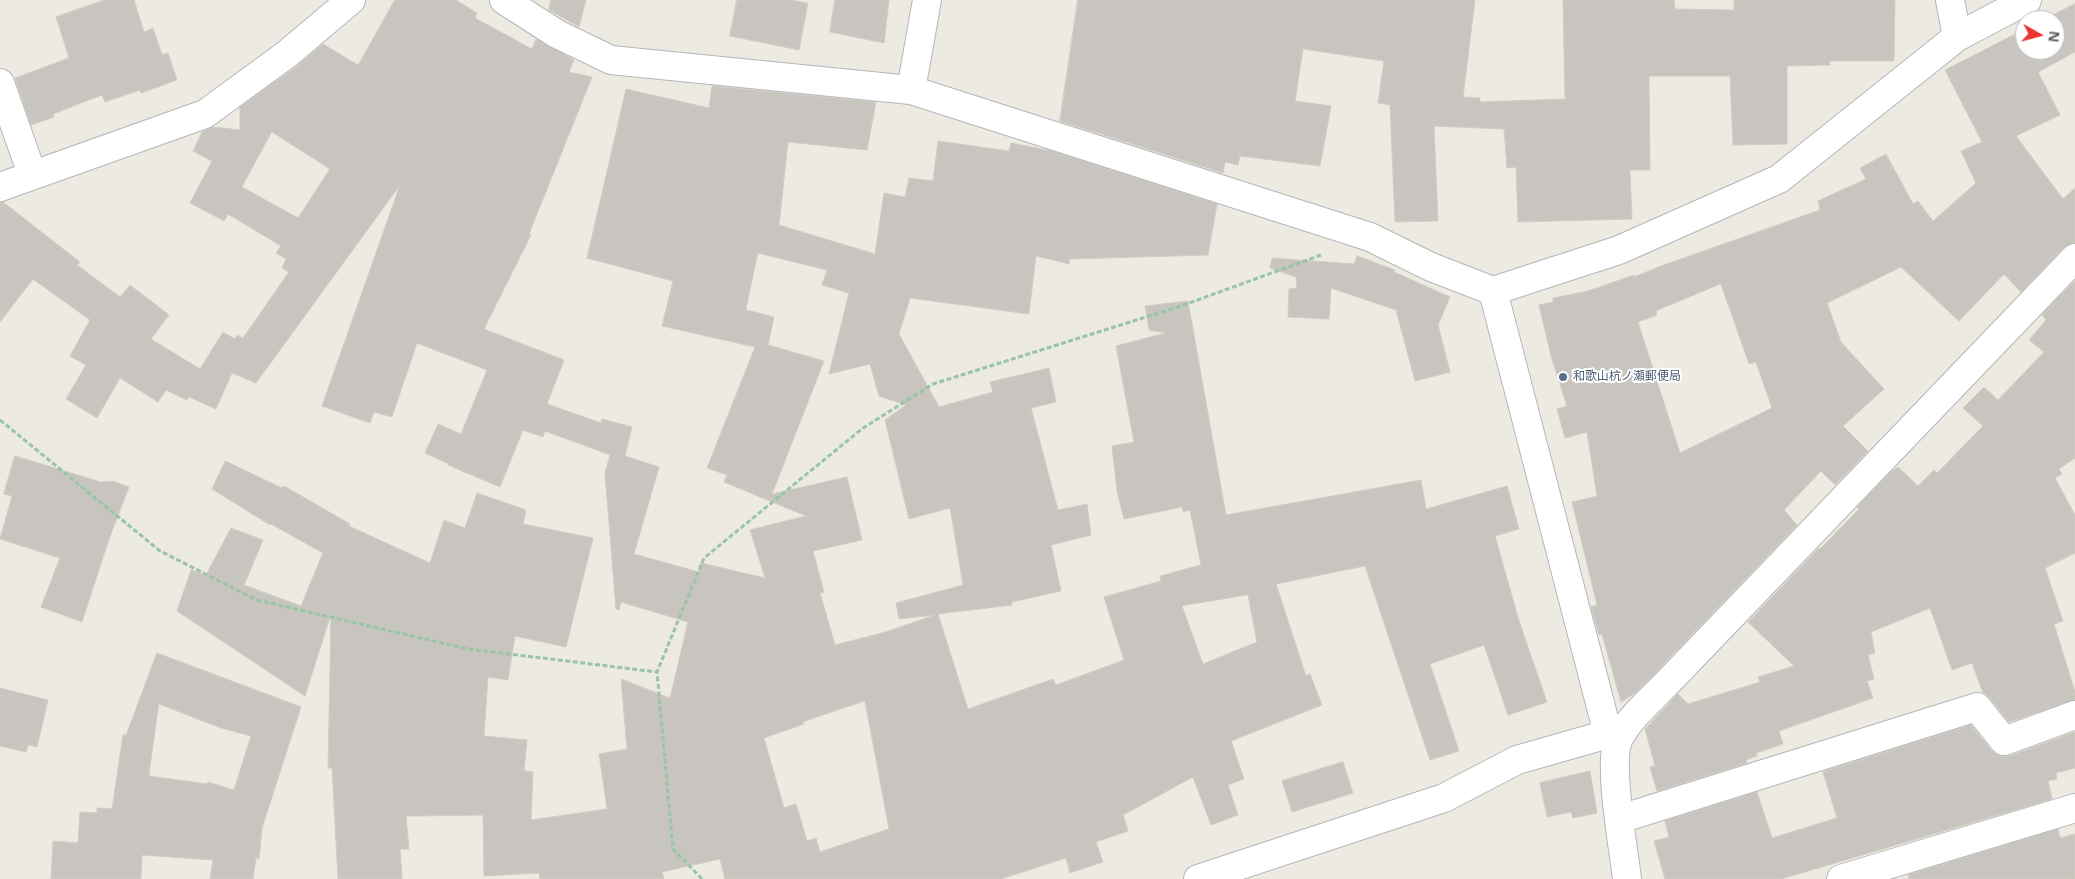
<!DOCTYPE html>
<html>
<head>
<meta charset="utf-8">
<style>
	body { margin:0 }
	#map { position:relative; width:2075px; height:879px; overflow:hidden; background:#edeae2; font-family:"Noto Sans",sans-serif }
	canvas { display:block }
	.north { position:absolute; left:2015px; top:10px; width:50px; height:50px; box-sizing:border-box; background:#fff; border:1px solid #bdbfc1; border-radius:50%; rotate:97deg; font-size:14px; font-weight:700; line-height:20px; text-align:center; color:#5b5f63 }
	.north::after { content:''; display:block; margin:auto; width:18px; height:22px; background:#e8342e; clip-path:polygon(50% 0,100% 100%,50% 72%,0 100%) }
</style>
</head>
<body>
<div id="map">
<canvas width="2075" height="879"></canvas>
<div class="north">N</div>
</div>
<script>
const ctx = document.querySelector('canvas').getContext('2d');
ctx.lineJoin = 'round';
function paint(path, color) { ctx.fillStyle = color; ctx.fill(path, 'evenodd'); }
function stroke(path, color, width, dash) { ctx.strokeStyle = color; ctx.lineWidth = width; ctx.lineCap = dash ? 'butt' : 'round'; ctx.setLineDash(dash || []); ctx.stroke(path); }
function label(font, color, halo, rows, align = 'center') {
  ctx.font = font + ' "Noto Sans","Noto Sans JP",sans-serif'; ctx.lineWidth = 4; ctx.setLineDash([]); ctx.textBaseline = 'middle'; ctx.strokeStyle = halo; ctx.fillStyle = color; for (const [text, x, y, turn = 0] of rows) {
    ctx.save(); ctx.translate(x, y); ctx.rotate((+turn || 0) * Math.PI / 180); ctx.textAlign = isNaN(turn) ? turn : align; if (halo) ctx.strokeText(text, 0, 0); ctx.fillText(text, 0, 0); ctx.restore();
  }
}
const building = new Path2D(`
	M105,0H134L144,32L153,28L162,55L168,53L177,80L141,93L140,90L105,102L102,95L53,114L54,117L31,125L15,78L69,58L56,17Z
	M395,0H456L477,13L475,18L532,49L536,39L574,60L569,72L592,77L529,234L531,235L484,329L564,360L547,404L601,423L602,419L632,427L625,456L659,467L634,554L699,572L701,563L765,578L750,530L806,516L724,482L727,475L707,468L755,347L662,326L673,281L587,258L626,89L709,108L712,86L876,102L867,150L788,142L779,225L875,254L884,193L905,197L909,178L933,181L938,141L1009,151L1011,143L1052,151L1217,204L1208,255L1070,259L1069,264L1036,256L1029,314L910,298L899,334L939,407L993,392L990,382L1049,368L1056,402L1031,408L1058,510L1087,504L1091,535L1051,545L1061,591L1012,602V605L938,614L968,709L1053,679L1056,685L1124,660L1104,597L1161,581L1160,576L1201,565L1190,510L1183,512L1182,507L1124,519L1117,491L1112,446L1134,442L1116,346L1166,333L1149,330L1145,306L1188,301L1226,515L1421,480L1426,509L1507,486L1519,529L1495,536L1519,621L1547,702L1508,715L1484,645L1430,664L1459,751L1430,760L1365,566L1276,584L1306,676L1310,674L1322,705L1231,741L1244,779L1228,785L1238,815L1211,825L1193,777L1123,815L1128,831L1096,842L1103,862L1070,873L1066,858L1001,879H725L720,859L662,872L664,879H540L539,873L484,876L483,815L416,816H406L409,849H400L402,879H338L332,768H328L331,614L305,696L177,611L191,570L206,575L231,528L263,540L244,585L301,606L323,553L271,524L270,525L212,489L225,461L282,488L284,486L350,524L349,526L430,563L444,520L465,528L477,493L526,510L523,524L593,538L566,647L515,636L508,680L488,677L484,736L527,740L524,771L533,772L531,820L607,809L599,754L627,749L621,679L670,698L688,622L621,602L619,610L616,609L605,473L610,455L545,431L543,437L523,430L500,487L448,465L449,464L425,453L438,424L461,434L487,370L417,343L392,417L374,412L370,423L322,406L400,185L256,383L232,373L216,409L189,397L187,400L166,390L158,402L120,378L97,418L66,399L86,365L70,356L90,320L33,279L0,322V202H3L80,262L77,265L120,297L130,285L169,315L151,339L200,369L223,332L235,339L237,335L243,338L289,272L282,268L286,259L276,253L281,246L228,214L224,221L190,203L212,161L193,151L202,132L213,127L240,130V107L296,67L323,44L358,65ZM272,132L330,169L298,218L242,187ZM758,253L827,270L822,285L849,293L829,374L870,364L879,396L906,405L885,420L909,519L950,508L963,585L896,603L899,619L935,615L886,632L835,645L820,593L824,592L813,551L862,540L847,477L772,494L824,361L768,345L774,317L746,310ZM1248,595L1257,642L1203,664L1182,606ZM865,701L889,829L820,852L816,838L807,841L796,804L784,808L764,738L804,724L803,722Z
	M551,0H586L579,27L549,10Z
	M737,0H791L808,3L799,50L730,36Z
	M835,0H889L884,43L830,32Z
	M1078,0H1475L1463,97L1480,98V102L1565,99L1563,0H1674L1675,9L1734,10V0H1895L1894,61H1829L1830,65L1787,66V144L1733,145L1730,76H1649L1650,170H1630L1632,219L1518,222L1516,167L1507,168L1504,129L1434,126L1438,221L1395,222L1390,105L1378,103L1384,61L1303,49L1295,101L1331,106L1320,166L1240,156L1238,165L1225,162L1223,173L1060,121Z
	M2075,4V52L2038,72L2060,115L2016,136L2063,199L2075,188V243L2064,247L2021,292L2004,274L1959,321L1901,267L1827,303L1841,342L1884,389L1843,426L1868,451L1835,485L1821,471L1784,510L1797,525L1652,676L1635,693L1621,702L1602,634L1599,635L1591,607L1597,605L1572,502L1597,496L1587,432L1565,438L1557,409L1567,406L1551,356L1539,305L1553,302V298L1588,291L1634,275V277L1661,266L1820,210L1818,201L1866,179L1860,168L1886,154L1913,204L1918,201L1933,221L1976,183L1961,151L1982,142L1945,70L2025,29V50H2055V20H2043ZM1721,284L1749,364L1756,362L1772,408L1680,453L1638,322L1657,315L1656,311Z
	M1357,256L1395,270L1394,272L1450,297L1438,325L1450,372L1415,381L1396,310L1331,288L1329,319L1288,317L1289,289L1297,288L1296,277L1270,268L1272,258L1354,264Z
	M2075,281V458L2059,469L2062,474L2055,478L2075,515V553L2045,568L2063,621L2054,624L2075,692V700L2009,722L1989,697L1983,693L1972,663L1952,670L1930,608L1871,632L1875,653L1868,655L1874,679L1867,681L1873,698L1779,731L1783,744L1756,753L1757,756L1746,760L1747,763L1657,791L1650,767L1655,766L1645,729L1678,694L1688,704L1760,682L1758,677L1794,666L1748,622L1819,548L1820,549L1859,509L1857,507L1890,473L1898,467L1918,486L1934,470L1937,473L1983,426L1963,408L1984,387L1998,400L2044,352L2029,340L2046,320L2042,315Z
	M15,456L101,482L113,481L129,487L109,539L82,622L41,607L60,558L0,539L12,496L4,494Z
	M157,653L301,707L262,828L259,859L256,858L253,879H210L213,860L142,855L141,879H51L53,841L78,843L80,812L97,813V808L112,809L123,735H126ZM159,704L221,728L251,736L234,790L208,782L207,784L149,776Z
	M0,688L48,700L37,747L28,745L26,752L0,746Z
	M1971,725L1992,751L2000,756H2009L2075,732V768L2056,773L2057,779L2048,781L2052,799L1781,879H1665L1654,841L1669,837L1665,821L1757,792L1772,838L1837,818L1823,772Z
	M1343,762L1353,793L1292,812L1282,781Z
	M1590,771L1597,813L1573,818L1571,812L1547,817L1540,783Z
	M2058,829L2060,838L2075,834V879H1909L1908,875Z`);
const path = new Path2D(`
	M0,420L160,551L257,600L468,649L657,672
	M702,879L673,849L657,672L704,558L863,428L933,384L1181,306L1321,255`);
const street = new Path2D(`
	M504,0L557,34L611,60L911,90L1370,237L1431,267L1493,291L1619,250L1779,179L1957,37L2027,0
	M1950,0L1957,37
	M0,83L32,174
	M911,90L927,0
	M0,187L205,114L287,54L351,0
	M1493,291L1608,734L1618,739
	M1620,819L1977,707L2004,741L2075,715
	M1198,879L1444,798L1517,760L1608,734
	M1627,879C1624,851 1607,761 1619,738C1630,717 1653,698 1669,681L2075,258
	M1841,879L2075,808`);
const markers = [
	[1563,377,5,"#5c6f8a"]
];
const serviceNames = [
	["和歌山杭ノ瀬郵便局",1573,377]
];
paint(building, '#c8c5c0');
stroke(building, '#d2ccc1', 1);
stroke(street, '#b3b6ba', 30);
stroke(path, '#98c6a3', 3, [5, 2.5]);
stroke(street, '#fff', 28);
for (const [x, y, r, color] of markers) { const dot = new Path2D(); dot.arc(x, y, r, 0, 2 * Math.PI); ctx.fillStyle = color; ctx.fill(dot); stroke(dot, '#fff', 2); }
label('12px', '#4e5e75', '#fff', serviceNames, 'left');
</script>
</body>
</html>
